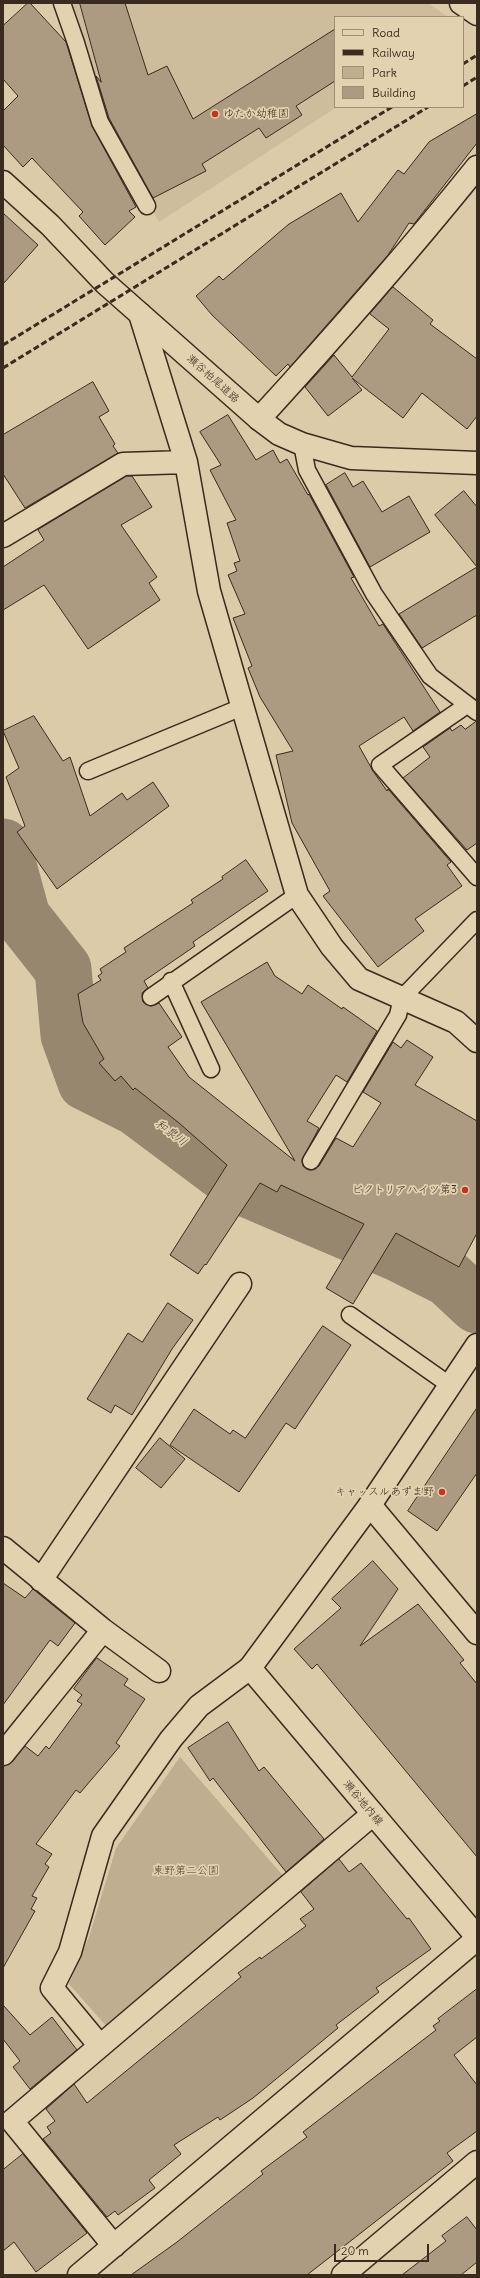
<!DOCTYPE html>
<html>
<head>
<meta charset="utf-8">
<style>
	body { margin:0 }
	#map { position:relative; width:480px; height:2278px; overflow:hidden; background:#dccba9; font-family:Delius,sans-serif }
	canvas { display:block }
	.frame { position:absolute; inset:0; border:4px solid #3b2a1e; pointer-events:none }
	.legend { position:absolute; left:334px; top:16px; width:130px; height:92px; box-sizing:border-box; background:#e3d2af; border:1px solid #a08f75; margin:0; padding:5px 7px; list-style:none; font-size:12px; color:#3b2a1e }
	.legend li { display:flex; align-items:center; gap:8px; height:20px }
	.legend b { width:20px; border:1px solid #a08f75 }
	.scale { position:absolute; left:334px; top:2244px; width:95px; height:18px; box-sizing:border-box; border:2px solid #3b2a1e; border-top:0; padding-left:5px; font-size:12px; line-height:14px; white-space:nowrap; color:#3b2a1e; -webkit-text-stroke:3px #e3d2af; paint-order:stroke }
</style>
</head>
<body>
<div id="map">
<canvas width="480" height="2278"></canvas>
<div class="frame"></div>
<ul class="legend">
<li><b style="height:5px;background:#e3d2af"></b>Road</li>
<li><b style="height:5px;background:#3b2a1e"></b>Railway</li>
<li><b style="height:11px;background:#bfae90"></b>Park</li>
<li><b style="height:11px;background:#ac9b80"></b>Building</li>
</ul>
<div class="scale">20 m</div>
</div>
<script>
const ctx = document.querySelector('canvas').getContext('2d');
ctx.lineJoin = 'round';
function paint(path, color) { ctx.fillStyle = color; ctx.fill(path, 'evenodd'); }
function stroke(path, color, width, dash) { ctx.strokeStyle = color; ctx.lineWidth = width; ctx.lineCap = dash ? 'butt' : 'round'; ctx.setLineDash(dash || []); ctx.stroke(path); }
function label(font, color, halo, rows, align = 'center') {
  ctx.font = font + ' Delius,"Klee One",sans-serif'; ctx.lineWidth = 3.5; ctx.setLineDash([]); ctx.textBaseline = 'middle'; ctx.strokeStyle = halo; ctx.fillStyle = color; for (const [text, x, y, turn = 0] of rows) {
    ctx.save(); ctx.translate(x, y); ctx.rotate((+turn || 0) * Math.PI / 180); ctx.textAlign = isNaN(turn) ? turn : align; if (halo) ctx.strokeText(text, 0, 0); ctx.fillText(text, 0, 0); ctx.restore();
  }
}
const built = new Path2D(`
	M67,3H428L448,17H335L337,107L159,222L107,122Z`);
const green = new Path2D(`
	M180,1757L285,1878L108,2028L69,1984L89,1937L116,1848Z`);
const water = new Path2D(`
	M3,847L22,917L3,928Z`);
const river = new Path2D(`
	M3,847L22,917L63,969L69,1035L86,1082L136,1107L243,1187L398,1253L448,1278L477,1305`);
const building = new Path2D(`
	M28,3H30L66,42L92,126L136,207L129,211L135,217L105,245L79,216L83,212L32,158L23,167L3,145V111L18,96L3,79V26Z
	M80,3H125L148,75L167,66L193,119L335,29V81L296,106L302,115L266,138L259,128L202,164L206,171L153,198L109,118L96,76L101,82Z
	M477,114V143L414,224L409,223L388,255L290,367L288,364L276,376L212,315L196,296L219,276L223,280L289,224L341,193L358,222L398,170L404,174L429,142Z
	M3,213L38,245L3,284Z
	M393,287L433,320L430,324L477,359V416L467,429L422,393L403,418L352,378L362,390L328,416L305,387L334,355L352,377L389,329L370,314Z
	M93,382L109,411L99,417L115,444L113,446L118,453L25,508L3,474V435Z
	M228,415L256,460L273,450L280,463L287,459L308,495L309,494L354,577L351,578L379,626L383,624L440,712L413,731L404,717L359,746L373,771L387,791L388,789L451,862L447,865L462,886L415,919L424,931L378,967L323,896L330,891L292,823L276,755L293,751L260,697L248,668L252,666L233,618L245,614L228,575L237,571L234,563L240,561L227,523L236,520L210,470L221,465L200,432Z
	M345,473L353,487L363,481L382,512L409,496L430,532L370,567L326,485Z
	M127,476H132L152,507L121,525L157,577L149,583L160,600L88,649L44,585L3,610V567L44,540L38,530Z
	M464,491L477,507V615L422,648L399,614L477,567L435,515Z
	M34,716L63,761L70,757L90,816L122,793L127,800L153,782L169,806L57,889L17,832L25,826L6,777L19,768L3,731Z
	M477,721V843L467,850L403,778L430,757L423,747L450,728L452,731L461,725L465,729Z
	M246,860L268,891L193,942L195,946L144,981L148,988L142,993L143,1002L151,1006L159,1003L182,1037L168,1047L189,1077L295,1161L201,1002L267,962L275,976L302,994L308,985L342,1009L343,1007L377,1031L347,1082L336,1075L307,1121L319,1128L302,1160L303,1166L310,1170L319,1166L336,1138L353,1147L381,1103L363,1092L393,1042L401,1048L407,1040L433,1057L415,1085L477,1121V1233L459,1267L396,1233L353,1304L326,1288L364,1224L281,1185L277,1192L260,1183L206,1265L205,1264L198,1274L170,1255L227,1165L179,1123L135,1088L133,1090L121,1076L115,1081L99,1063L104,1059L83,1023L78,994L101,980L98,976L102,973L100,969L126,952L124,948L193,903L191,900L223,879L222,877Z
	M168,1303L193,1320L172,1349L132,1415L115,1405L111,1413L87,1399L128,1333L142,1342Z
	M323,1326L351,1345L295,1429L286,1423L239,1492L170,1445L194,1409L230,1434L233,1430L245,1438Z
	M477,1408V1473L437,1531L408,1511Z
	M160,1438L185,1459L161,1488L136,1468Z
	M373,1561L398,1589L360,1646L418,1604L464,1660L460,1663L477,1684V1857L317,1664L312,1669L294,1649L341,1608L332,1599Z
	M3,1583L25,1598L33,1589L75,1623L58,1646L50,1640L3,1705Z
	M97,1658L128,1679L124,1685L145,1699L116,1743L120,1746L80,1793L76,1790L36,1844L52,1854L45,1864L49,1867L32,1896L37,1898L31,1909L35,1911L3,1968V1766L12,1762L25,1746L38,1756L46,1746L49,1749L82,1704L77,1701L82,1695L74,1689Z
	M228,1722L259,1771L264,1767L324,1839L286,1872L213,1778L210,1781L188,1748Z
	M339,1859L349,1872L361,1863L407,1919L409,1918L431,1949L376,1988L379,1992L336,2025L338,2028L253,2098L220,2120L218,2117L174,2145L181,2154L149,2180L155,2188L118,2215L115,2211L107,2217L43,2139L51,2133L47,2127L55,2121L46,2109L74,2084L87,2103L241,1977L238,1973L260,1957L261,1959L306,1926L300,1919L314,1909L301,1892Z
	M477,1989V2037L454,2055L477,2085V2131L447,2153L453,2161L307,2275H131L177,2242L263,2174L261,2171L307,2137L303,2132L436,2030L433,2026L440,2021L438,2019Z
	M3,2005L30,2035L52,2017L77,2050L30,2089L13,2067L20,2061L3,2039Z
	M23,2154L87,2233L36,2272L14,2242L3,2251V2170Z
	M467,2217L477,2230V2262L461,2275H402L446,2241L442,2236Z`);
const lane = new Path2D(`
	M62,3L76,43L100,122L147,206
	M302,444L307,470L374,594L430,676L477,712
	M467,705L380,765L477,877
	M88,771L242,707
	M171,981L211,1069
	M151,997L297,895
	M311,1161L398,1015L402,998L477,920
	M350,1315L451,1386`);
const street = new Path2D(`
	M461,3L477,14
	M140,314L186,462L209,591L297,895L332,947L359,979L456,1022L477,1041
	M259,419C334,337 407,254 477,167
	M3,536L123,464L186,462
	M370,1505L477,1633
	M3,1548L103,1630L159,1671
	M41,1580L240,1284
	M3,1754L103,1630
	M100,2046L52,1988L70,1952L103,1836L171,1739L199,1706L250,1668
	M114,2246L12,2121L373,1814
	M79,2275L477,1939
	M343,2275L477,2162`);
const secondary = new Path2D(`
	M3,182L50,225L105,283L259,419L279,434L302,444L351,458L477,463
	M477,1345L370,1505L250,1668L477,1937`);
const rail = new Path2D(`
	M463,64L477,55
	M463,86L477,77
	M3,345L392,107
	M3,368L428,107`);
const markers = [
	[215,114,4,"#c8321e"],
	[465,1190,4,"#c8321e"],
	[442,1492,4,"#c8321e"]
];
const poiNames = [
	["ゆたか幼稚園",223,114,"left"],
	["ビクトリアハイツ第3",457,1190],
	["キャッスルあずま野",434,1492]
];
const streetNames = [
	["瀬谷柏尾道路",213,379,42],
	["瀬谷地内線",363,1803,50]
];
const parkNames = [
	["東野第二公園",186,1871]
];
const waterNames = [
	["和泉川",171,1133,37]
];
paint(built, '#cebd9d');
paint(green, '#bfae90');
paint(water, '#98876f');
stroke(water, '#73624f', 1);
stroke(river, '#98876f', 57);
paint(building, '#ac9b80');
stroke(building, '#3b2a1e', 1);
stroke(lane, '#3b2a1e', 19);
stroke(street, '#3b2a1e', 25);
stroke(secondary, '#3b2a1e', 25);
stroke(lane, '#e3d2af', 16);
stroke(street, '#e3d2af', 22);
stroke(secondary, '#e3d2af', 22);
stroke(rail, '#3b2a1e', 3, [6, 3]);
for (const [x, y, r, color] of markers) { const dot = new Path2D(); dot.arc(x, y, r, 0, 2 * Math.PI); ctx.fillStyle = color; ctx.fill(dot); stroke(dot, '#e3d2af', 1.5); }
label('11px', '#3b2a1e', '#e3d2af', poiNames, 'right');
label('11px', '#3b2a1e', '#e3d2af', streetNames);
label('11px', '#4f3e2f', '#e3d2af', parkNames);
label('italic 12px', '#524132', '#e3d2af', waterNames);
</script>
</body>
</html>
